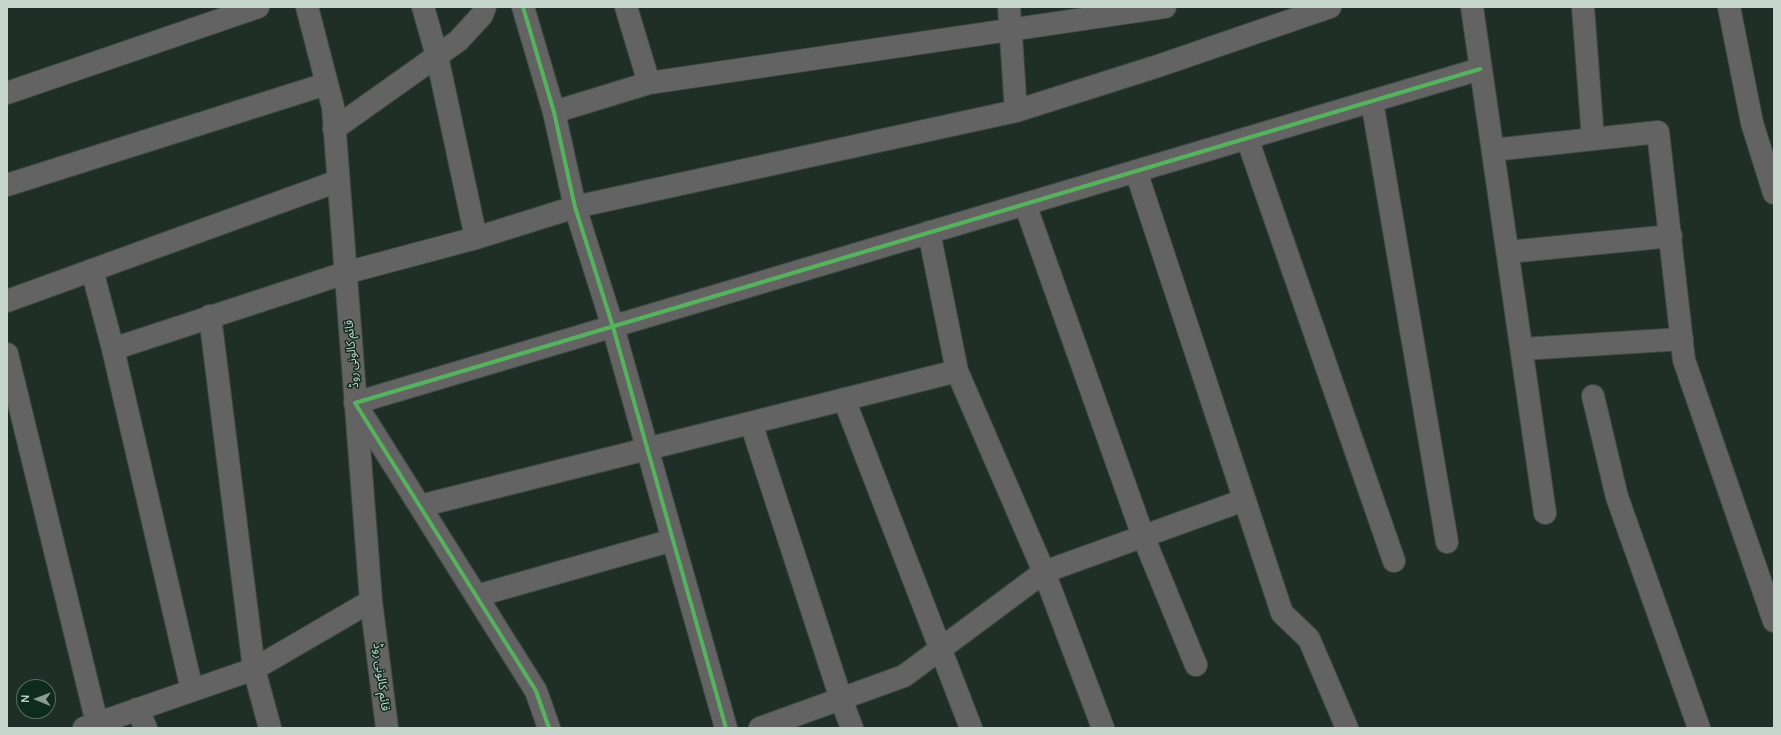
<!DOCTYPE html>
<html>
<head>
<meta charset="utf-8">
<style>
	body { margin:0 }
	#map { position:relative; width:1781px; height:735px; overflow:hidden; background:#1f2f27; font-family:Manrope,sans-serif }
	canvas { display:block }
	.frame { position:absolute; inset:0; border:8px solid #c6d6cd; pointer-events:none }
	.north { position:absolute; left:16px; top:679px; width:40px; height:40px; box-sizing:border-box; background:#0f2b1e; border:1px solid #586f64; border-radius:50%; rotate:271deg; font-size:11px; font-weight:700; line-height:16px; text-align:center; color:#c6d6cd }
	.north::after { content:''; display:block; margin:auto; width:14px; height:18px; background:#8c9c93; clip-path:polygon(50% 0,100% 100%,50% 72%,0 100%) }
</style>
</head>
<body>
<div id="map">
<canvas width="1781" height="735"></canvas>
<div class="frame"></div>
<div class="north">N</div>
</div>
<script>
const ctx = document.querySelector('canvas').getContext('2d');
ctx.lineJoin = 'round';
function stroke(path, color, width, dash) { ctx.strokeStyle = color; ctx.lineWidth = width; ctx.lineCap = dash ? 'butt' : 'round'; ctx.setLineDash(dash || []); ctx.stroke(path); }
function label(font, color, halo, rows, align = 'center') {
  ctx.font = font + ' Manrope,"Noto Sans Arabic",sans-serif'; ctx.lineWidth = 3; ctx.setLineDash([]); ctx.textBaseline = 'middle'; ctx.strokeStyle = halo; ctx.fillStyle = color; for (const [text, x, y, turn = 0] of rows) {
    ctx.save(); ctx.translate(x, y); ctx.rotate((+turn || 0) * Math.PI / 180); ctx.textAlign = isNaN(turn) ? turn : align; if (halo) ctx.strokeText(text, 0, 0); ctx.fillText(text, 0, 0); ctx.restore();
  }
}
const minor = new Path2D(`
	M307,7L333,107L371,601L387,728
	M423,7L437,56L476,238
	M523,7L554,112L575,207L613,327L726,728
	M626,7L649,83
	M1009,7L1016,111
	M1472,7L1545,513
	M1583,7L1593,139
	M1729,7L1752,123L1774,193
	M7,93L258,7
	M1372,101L1447,542
	M554,112L649,83L1165,7
	M334,129L458,41L482,15L485,7
	M1247,138L1394,561
	M1493,150L1658,132L1684,360L1774,621
	M1136,171L1282,613L1309,639L1347,728
	M7,185L326,84
	M1025,204L1143,536L1196,665
	M929,232L957,371L1044,572L1103,728
	M1508,252L1671,236
	M92,270L113,349L192,690
	M7,301L338,181
	M210,316L254,669L270,728
	M113,349L345,273L476,238L575,207L1016,111L1158,66L1330,7
	M1522,349L1682,339
	M7,354L97,723
	M1593,396L1617,497L1699,728
	M844,399L971,728
	M751,423L841,699L852,728
	M420,506L957,371
	M476,596L673,540
	M137,709L146,728
	M84,728L254,669L371,601
	M549,728L536,691L355,403L1480,69
	M760,728L904,676L1044,572L1244,500`);
const cycleway = new Path2D(`
	M523,7L554,112L575,207L613,327L726,728
	M549,728L536,691L355,403L1480,69`);
const streetNames = [
	["قائم کالونی روڈ",352,354,-95],
	["قائم کالونی روڈ",381,677,83]
];
stroke(minor, '#3f4b45', 24);
stroke(minor, '#636364', 22);
stroke(cycleway, '#56b35d', 4);
label('12px', '#c6d6cd', '#0f2b1e', streetNames);
</script>
</body>
</html>
